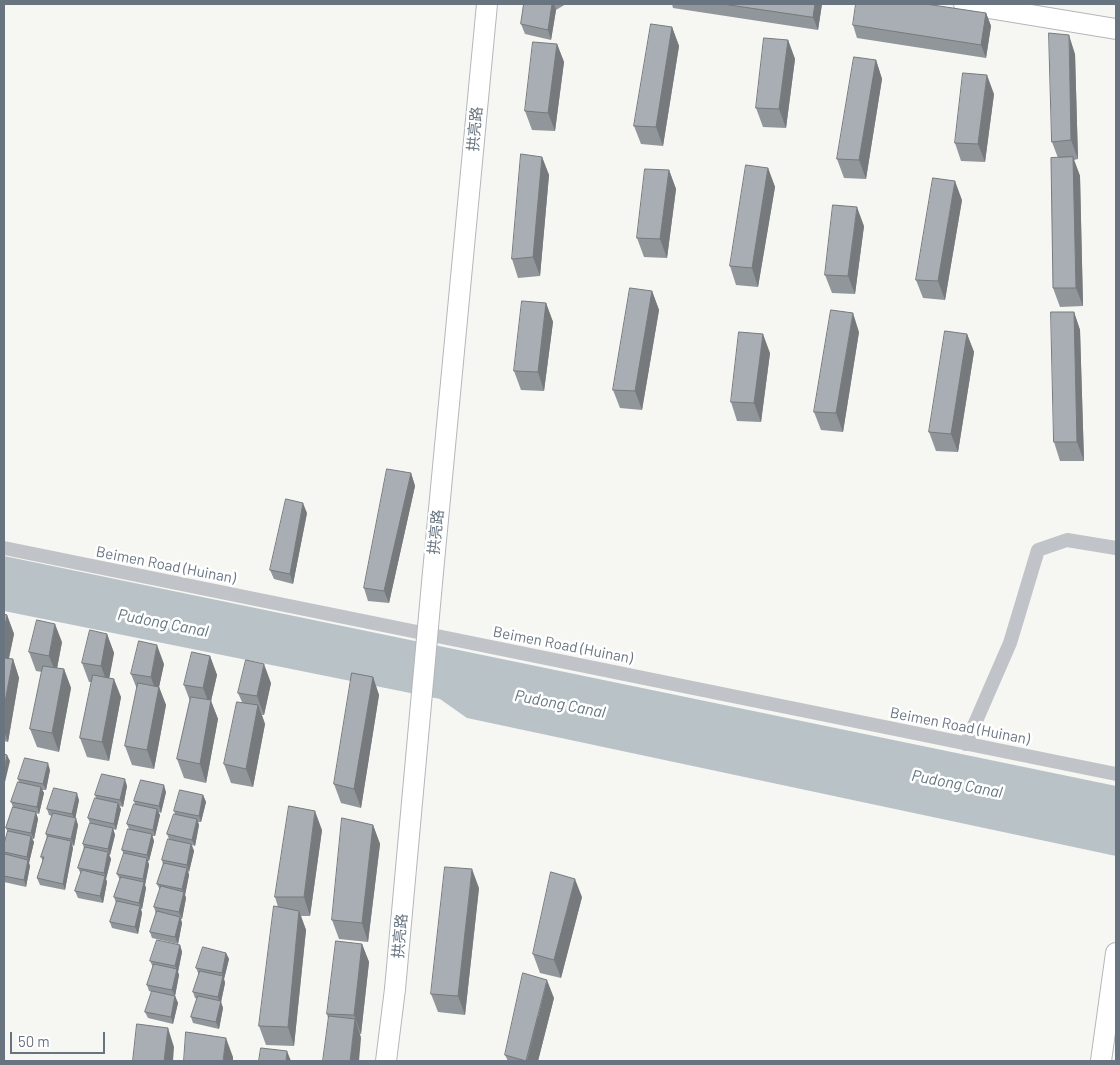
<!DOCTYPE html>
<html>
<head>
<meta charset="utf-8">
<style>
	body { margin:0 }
	#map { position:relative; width:1120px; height:1065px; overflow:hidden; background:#f6f6f3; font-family:Barlow,sans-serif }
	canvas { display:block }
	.frame { position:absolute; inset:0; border:5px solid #687581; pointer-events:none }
	.scale { position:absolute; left:10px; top:1032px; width:95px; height:22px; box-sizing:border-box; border:2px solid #687581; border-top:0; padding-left:6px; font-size:15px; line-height:18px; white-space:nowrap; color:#687581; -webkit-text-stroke:4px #fff; paint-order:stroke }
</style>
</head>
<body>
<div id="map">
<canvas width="1120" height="1065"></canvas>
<div class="frame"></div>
<div class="scale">50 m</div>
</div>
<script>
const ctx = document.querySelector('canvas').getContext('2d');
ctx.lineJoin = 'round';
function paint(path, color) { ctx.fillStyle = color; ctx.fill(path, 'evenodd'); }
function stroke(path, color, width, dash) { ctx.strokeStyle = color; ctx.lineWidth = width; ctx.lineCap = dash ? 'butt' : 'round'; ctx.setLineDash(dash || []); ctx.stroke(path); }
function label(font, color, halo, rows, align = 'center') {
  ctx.font = font + ' Barlow,"Noto Sans SC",sans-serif'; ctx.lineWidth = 5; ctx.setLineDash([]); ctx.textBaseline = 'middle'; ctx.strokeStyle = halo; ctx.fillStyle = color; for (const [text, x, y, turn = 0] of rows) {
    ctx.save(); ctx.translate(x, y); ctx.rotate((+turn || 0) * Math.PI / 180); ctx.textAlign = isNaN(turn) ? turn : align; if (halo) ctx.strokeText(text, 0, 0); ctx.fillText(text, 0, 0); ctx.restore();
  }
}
const water = new Path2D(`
	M4,556L1116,786V856L467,718L440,699L4,611Z`);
const street = new Path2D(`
	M4,548L1116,774
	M966,744L1010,643L1038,550L1067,540L1116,548`);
const secondary = new Path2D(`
	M964,4L1116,29
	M433,572L487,4
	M386,1061L395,989
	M1101,1061L1116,953`);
const secondaryBridge = new Path2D(`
	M395,989L433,572`);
const wall = new Path2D(`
	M524,4H566L556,10L551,40L525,34L521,24Z
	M672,4H822L818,30L673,8Z
	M986,13L991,26L986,58L857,38L853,25Z
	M672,27L679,46L663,146L641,144L634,126Z
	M788,40L795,59L786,128L763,127L756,108Z
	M557,44L564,62L555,131L532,130L525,111Z
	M1075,54L1078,159L1074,160L1080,176L1083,306L1060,307L1053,288L1058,158L1052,142Z
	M876,60L882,79L866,179L844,178L837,159Z
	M994,94L985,162L961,161L955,143Z
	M542,157L549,175L540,276L518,278L512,259Z
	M768,168L775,187L758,287L736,285L730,266Z
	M669,170L676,189L667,258L644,257L637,238Z
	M962,200L945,300L923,298L916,280Z
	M864,226L855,294L832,293L825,275Z
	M652,291L659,310L642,410L620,408L613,390Z
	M546,303L553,322L544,391L521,390L514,371Z
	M1074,312L1080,330L1084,461H1060L1054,442Z
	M859,332L843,432L821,430L814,412Z
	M967,334L974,352L958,452L936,451L929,432Z
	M770,353L761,422L737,421L731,402Z
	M411,473L415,486L389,603L368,601L364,588Z
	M307,513L293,584L274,579L270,570Z
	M4,614L7,615L14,634L9,659H13L19,678L8,742L4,741Z
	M107,634L114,653L109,678L121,697L109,761L87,757L80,738L92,682H89L82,663Z
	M62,642L57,668L64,669L71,688L59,752L37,747L30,729L42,672L36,671L29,652Z
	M210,656L217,675L211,701L218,719L206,783L184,778L177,759L190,701L184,685Z
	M164,664L159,687L166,705L154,769L132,765L125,746L137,689L131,674Z
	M373,677L379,695L361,808L341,803L334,784Z
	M271,683L264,715H262L265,724L253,787L231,783L224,764L242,702L238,693Z
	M50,770L46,790H42L44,793L39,814L36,813L38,819L34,839H32L34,842L29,863L30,866L26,887L4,882V844L8,833L6,828L13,807L11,802L19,782L18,779Z
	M127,786L123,807L119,806L121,809L116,830L113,829L115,835L110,855H109L111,859L106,879L107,882L103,903L78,898L75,891L81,874L78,868L84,849L83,844L90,823L88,818L96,798L95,795Z
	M166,792L161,813L158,812L160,815L155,836H152L154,841L149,861H148L149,865L145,885L146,888L142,909H141L142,913L138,934L112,928L110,922L116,903L114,897L120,880L117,874L124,855L122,850L129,829L127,824L135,804L134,801Z
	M203,795L206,802L201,822H198L199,825L195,846L192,845L194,851L189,872L188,871L189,875L185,895L186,898L182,919H181L182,923L178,944L152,938L150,932L156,914L154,907L160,890L157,884L163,865L162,860L169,839L167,834L175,814L174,811Z
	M79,800L75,818L78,825L74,846L72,845L73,848L65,890L40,885L37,878L43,862L41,857L47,838L46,834L52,816L49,815L47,809Z
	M373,825L380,844L368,942L339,939L332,920Z
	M322,830L310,916H301L306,930L294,1046L266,1045L259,1026L278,907L275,897Z
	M479,888L465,1015L438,1012L431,994Z
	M582,897L561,978L540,973L533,954Z
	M362,944L369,962L361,1034H360L361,1038L328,1018L327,1014Z
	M180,945L182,952L178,972L179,975L175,996L178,1003L173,1024L148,1018L145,1012L152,992L149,991L147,985L153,967L150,961Z
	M226,953L229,959L224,979L225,983L221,1002L223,1008L219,1029L193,1023L191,1017L197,999L195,998L193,992L199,975L196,968Z
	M554,998L538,1061H508L505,1055Z`);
const shadedWall = new Path2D(`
	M552,4H554L556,10L551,40L548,30Z
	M815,4H822L818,30L813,17Z
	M986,13L991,26L986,58L981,45Z
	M672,27L679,46L663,146L656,127Z
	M1069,35L1075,54L1078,159L1071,140Z
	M788,40L795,59L786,128L779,109Z
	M557,44L564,62L555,131L548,113Z
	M876,60L882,79L866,179L859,160Z
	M987,75L994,94L985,162L978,144Z
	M542,157L549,175L540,276L533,257Z
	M1073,157L1080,176L1083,306L1076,288Z
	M768,168L775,187L758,287L752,268Z
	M669,170L676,189L667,258L660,239Z
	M955,181L962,200L945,300L938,281Z
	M857,207L864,226L855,294L848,276Z
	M652,291L659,310L642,410L635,391Z
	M546,303L553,322L544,391L538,372Z
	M1074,312L1080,330L1084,461L1077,442Z
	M853,313L859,332L843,432L836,413Z
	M763,334L770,353L761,422L754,403Z
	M967,334L974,352L958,452L951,434Z
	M411,473L415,486L389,603L384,591Z
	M303,503L307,513L293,584L290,574Z
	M7,615L14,634L7,666L4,655V631Z
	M55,624L62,642L56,674L49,656Z
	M107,634L114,653L108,685L101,666Z
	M157,645L164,664L159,687L166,705L154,769L147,750L157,695L151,677Z
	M210,656L217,675L211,701L218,719L206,783L200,764L210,706L203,688Z
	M13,659L19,678L8,742L4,731V707Z
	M264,664L271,683L264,715L257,696Z
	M64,669L71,688L59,752L52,733Z
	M373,677L379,695L361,808L354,789Z
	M114,679L121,697L109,761L102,742Z
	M258,705L265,724L253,787L246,769Z
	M7,755L10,761L5,782L4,778V771Z
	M48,763L50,770L46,790L43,784Z
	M125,779L127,786L123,807L120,800Z
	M164,785L166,792L161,813L159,806Z
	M41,787L44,793L39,814L37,807Z
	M77,793L79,800L75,820L72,814Z
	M203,795L206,802L201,822L199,816Z
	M118,803L121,809L116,830L114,824Z
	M157,809L160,815L155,836L153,830Z
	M315,811L322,830L310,916L304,897Z
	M36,812L38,819L34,839L31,833Z
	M76,818L78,825L74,846L71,839Z
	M197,819L199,825L195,846L192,840Z
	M373,825L380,844L368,942L362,923Z
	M113,828L115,835L110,855L108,849Z
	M152,834L154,841L149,861L147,855Z
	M31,836L34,842L29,863L30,866L26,887L24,880L28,860L27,857Z
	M71,841L73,848L65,890L63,884Z
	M191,844L194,851L189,872L187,865Z
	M108,852L111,859L106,879L107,882L103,903L100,896L105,876L104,873Z
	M147,858L149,865L145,885L146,888L142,909L139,903L144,882L143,879Z
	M187,868L189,875L185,895L186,898L182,919L179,912L184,893L182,889Z
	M472,869L479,888L465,1015L458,996Z
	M575,879L582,897L561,978L554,960Z
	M140,906L142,913L138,934L135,927Z
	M299,911L306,930L294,1046L288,1027Z
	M180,917L182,923L178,944L175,937Z
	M362,944L369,962L361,1034L354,1015Z
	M180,945L182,952L178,972L179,975L175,996L172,990L177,970L175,966Z
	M226,953L229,959L224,979L225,983L221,1002L223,1008L219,1029L216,1022L220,1003L218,997L223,977L222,973Z
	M547,980L554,998L538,1061H527Z
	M175,996L178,1003L173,1024L171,1017Z
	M355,1019L361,1038L359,1061H350Z
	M168,1028L174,1047L173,1061H164Z
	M226,1038L233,1057V1061H223Z
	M287,1051L291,1061H286Z`);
const building = new Path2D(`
	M524,4H552L548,30L521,24Z
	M723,4H815L813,17Z
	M856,4H926L986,13L981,45L853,25Z
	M651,24L672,27L656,127L634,126Z
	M1049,33L1069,35L1071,140L1052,142Z
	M764,38L788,40L779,109L756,108Z
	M533,42L557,44L548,113L525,111Z
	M854,57L876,60L859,160L837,159Z
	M963,73L987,75L978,144L955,143Z
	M521,154L542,157L533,257L512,259Z
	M1073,157L1076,288H1053L1051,158Z
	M746,165L768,168L752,268L730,266Z
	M645,169L669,170L660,239L637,238Z
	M933,178L955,181L938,281L916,280Z
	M833,205L857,207L848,276L825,275Z
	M630,288L652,291L635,391L613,390Z
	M522,301L546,303L538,372L514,371Z
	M831,310L853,313L836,413L814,412Z
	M1051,312H1074L1077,442H1054Z
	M945,331L967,334L951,434L929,432Z
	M739,332L763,334L754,403L731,402Z
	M387,469L411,473L384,591L364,588Z
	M286,499L303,503L290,574L270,570Z
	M4,614L7,615L4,631Z
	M37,620L55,624L49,656L29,652Z
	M90,630L107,634L101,666L82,663Z
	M139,641L157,645L151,677L131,674Z
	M192,652L210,656L203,688L184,685Z
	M4,658L13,659L4,707Z
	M246,660L264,664L257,696L238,693Z
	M43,666L64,669L52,733L30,729Z
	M352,673L373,677L354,789L334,784Z
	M93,675L114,679L102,742L80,738Z
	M138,683L159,687L147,750L125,746Z
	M191,697L211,700L200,764L177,759Z
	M237,702L258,705L246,769L224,764Z
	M4,754L7,755L4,771Z
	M25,758L48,763L43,784L18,779Z
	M102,774L125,779L120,800L95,795Z
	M141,780L164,785L159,806L134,801Z
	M18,782L41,787L37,807L11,802Z
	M54,788L77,793L72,814L47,809Z
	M180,790L203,795L199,816L174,811Z
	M95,798L118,803L114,824L88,818Z
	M134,804L157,809L153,830L127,824Z
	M289,806L315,811L304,897H275Z
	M13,807L36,812L31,833L6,828Z
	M53,813L76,818L71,839L46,834Z
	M174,814L197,819L192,840L167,834Z
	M342,818L373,825L362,923L332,920Z
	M90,823L113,828L108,849L83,844Z
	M128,829L152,834L147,855L122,850Z
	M8,831L31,836L27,857L4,852V844Z
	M48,836L71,841L63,884L37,878L44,857H41Z
	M168,839L191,844L187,865L162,860Z
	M85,847L108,852L104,873L78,868Z
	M124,853L147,858L143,879L117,874Z
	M5,854L28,860L24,880L4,876V858Z
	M164,863L187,868L182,889L157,884Z
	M445,867L472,869L458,996L431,994Z
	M82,870L105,876L100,896L75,891Z
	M551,872L575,879L554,960L533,954Z
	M121,877L144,882L139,903L114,897Z
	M161,886L184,892L179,912L154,907Z
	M117,901L140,906L135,927L110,922Z
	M274,906L299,911L288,1027L259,1026Z
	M157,911L180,917L175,937L150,932Z
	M157,940L180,945L175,966L150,961Z
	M336,941L362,944L354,1015L327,1014Z
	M203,947L226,953L222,973L196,968Z
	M154,964L177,969L172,990L147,985Z
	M200,971L223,976L218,997L193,992Z
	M523,973L547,980L526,1061L505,1055Z
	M152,991L175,996L171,1017L145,1012Z
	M198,996L221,1001L216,1022L191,1017Z
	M329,1016L355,1019L350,1061H323Z
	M137,1024L168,1028L164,1061H133Z
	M186,1032L226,1038L223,1061H184Z
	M261,1048L287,1051L286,1061H259Z`);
const streetNames = [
	["拱亮路",475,129,-85],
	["拱亮路",436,532,-84],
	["Beimen Road (Huinan)",166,565,11],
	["Beimen Road (Huinan)",563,645,11],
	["Beimen Road (Huinan)",960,726,11],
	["拱亮路",400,936,-85]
];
const waterNames = [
	["Pudong Canal",163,623,11],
	["Pudong Canal",560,704,11],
	["Pudong Canal",957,784,11]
];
paint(water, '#b9c2c7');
stroke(secondary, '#b3b7bb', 22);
stroke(street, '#c0c3c7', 14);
stroke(secondary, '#fff', 20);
stroke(secondaryBridge, '#b3b7bb', 22, []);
stroke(secondaryBridge, '#fff', 20);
paint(wall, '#90969a');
paint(shadedWall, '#767a7d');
paint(building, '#a8aeb3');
stroke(building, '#767a7d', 1);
label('15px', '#687581', '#fff', streetNames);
label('italic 16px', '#64767e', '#fff', waterNames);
</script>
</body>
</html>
